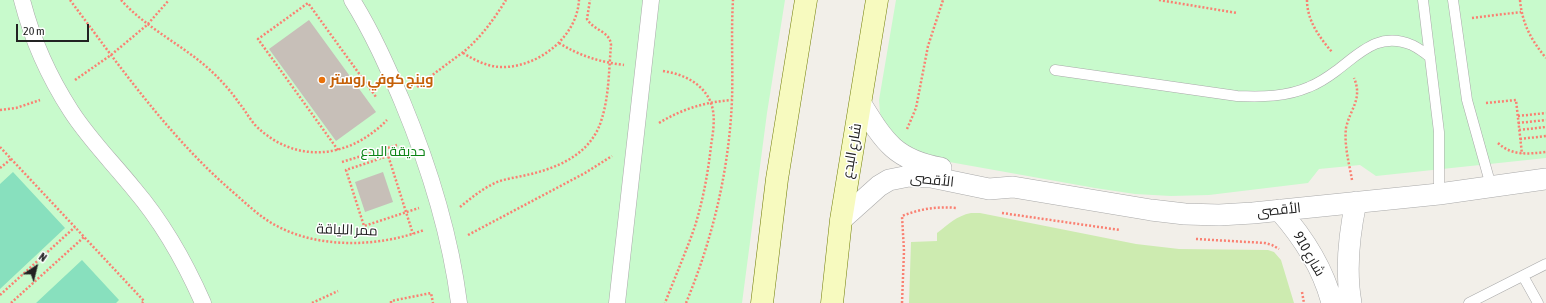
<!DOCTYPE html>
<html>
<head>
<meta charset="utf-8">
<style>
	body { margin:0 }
	#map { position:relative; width:1546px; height:303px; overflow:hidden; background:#f2efe9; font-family:"Asap Condensed",sans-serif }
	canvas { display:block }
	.north { position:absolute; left:16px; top:247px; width:40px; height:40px; -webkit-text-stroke:3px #fff; paint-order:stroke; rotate:35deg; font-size:11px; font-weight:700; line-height:16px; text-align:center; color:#222 }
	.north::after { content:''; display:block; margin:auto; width:14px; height:18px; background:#222; clip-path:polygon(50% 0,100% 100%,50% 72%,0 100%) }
	.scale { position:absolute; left:16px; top:24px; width:73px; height:18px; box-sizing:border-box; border:2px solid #222; border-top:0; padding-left:5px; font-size:12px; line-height:14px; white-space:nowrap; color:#222; -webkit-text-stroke:3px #fff; paint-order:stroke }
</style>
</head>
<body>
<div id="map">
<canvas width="1546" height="303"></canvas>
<div class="north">N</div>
<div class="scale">20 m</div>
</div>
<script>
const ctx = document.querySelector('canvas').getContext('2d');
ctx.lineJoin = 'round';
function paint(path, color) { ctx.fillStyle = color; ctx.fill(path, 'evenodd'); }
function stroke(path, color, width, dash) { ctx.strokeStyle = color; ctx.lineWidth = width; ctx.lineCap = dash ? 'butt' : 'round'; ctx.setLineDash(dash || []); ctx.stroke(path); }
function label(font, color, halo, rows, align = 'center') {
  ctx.font = font + ' "Asap Condensed",Cairo,sans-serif'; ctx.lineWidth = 3; ctx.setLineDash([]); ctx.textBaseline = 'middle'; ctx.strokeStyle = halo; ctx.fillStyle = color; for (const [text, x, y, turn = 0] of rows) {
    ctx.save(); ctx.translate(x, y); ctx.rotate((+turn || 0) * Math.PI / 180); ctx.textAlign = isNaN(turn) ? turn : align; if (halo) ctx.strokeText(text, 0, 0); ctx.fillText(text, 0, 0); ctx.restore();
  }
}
const grass = new Path2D(`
	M971,213H980L1136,244L1179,249L1268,250L1274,252L1281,260L1294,303H909L911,242L937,241V233C949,224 956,216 971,213Z`);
const park = new Path2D(`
	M0,0H785L767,113L742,303H0Z
	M896,0H1546V158L1376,176L1360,165L1319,169L1308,183L1209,195L1171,196L1135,194L1095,188L927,158L914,153L885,126L880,113L879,100Z`);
const pitch = new Path2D(`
	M13,172L65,228L0,289V184Z
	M82,260L119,300L116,303H36Z`);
const building = new Path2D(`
	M309,20L376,112L336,141L269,49Z
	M383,172L393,202L365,212L355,182Z`);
const path = new Path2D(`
	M70,0C121,68 170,138 234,193C248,205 261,218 277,226C320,249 379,247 424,230
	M121,0C146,28 181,44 209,69C220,79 231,91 239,103C245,110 249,118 255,125C295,165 349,159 387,120
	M1159,0L1237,13
	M1307,0C1307,20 1319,37 1332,52
	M1520,0C1522,23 1531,40 1546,58
	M1472,18L1521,12
	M559,43C580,56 600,62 624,65
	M463,53C476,61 490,68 506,67C541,65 577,36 579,0
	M663,71C683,74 703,83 711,103C716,117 713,132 711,146C708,173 703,200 695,226C686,252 675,277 665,303
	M75,80L111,55L147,25L169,0
	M417,87C432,75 447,64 462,53C480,39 494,19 506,0
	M1486,103L1516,100L1522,154
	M0,110L16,108L40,100
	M1518,116L1546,113
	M659,123C682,109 705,102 732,100
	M1518,123L1546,120
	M907,129L916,108L928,46L943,0
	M1519,130L1546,127
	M1520,139L1546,136
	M1498,143C1512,156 1528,154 1546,152
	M0,147L144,301L142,303
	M386,149L413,234
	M338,150L258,39L308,3L376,97
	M388,156L346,170L364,226L419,208
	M342,162L397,145
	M0,168L11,159
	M1352,180C1349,163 1344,145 1346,128C1350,109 1363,99 1354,78
	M460,207C471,198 482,189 495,183C504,179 513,178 522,176C556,169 592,155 602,118C609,96 609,68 611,45C610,31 594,31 587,19L590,0
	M1002,213L1120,230
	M468,235L585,173L612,156
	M1196,239L1265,243L1272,245L1279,249
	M1302,292L1304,303
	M0,295L75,227
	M11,303L84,237
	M312,303L338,291
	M391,303V301L431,293L433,303
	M686,303C713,238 729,170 732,100C733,67 731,33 733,0
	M902,303L904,251L902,216C920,209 937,206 957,208`);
const service = new Path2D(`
	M1423,0L1439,132V194
	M1453,0L1467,100L1491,186
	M1055,70L1237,96C1262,97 1286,97 1309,87C1319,83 1328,77 1336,71C1360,53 1379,31 1412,45C1418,48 1425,53 1430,57
	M1523,276L1538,303
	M1469,303L1546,264`);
const pedestrian = new Path2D(`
	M22,0C32,39 49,77 71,111C89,139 113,163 134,189C163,223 185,262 203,303
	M352,0C372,32 387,66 402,101C429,166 450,233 459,303
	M617,303L651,0`);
const minor = new Path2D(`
	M861,104C884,141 895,160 941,168
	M1279,210C1303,237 1323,268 1332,303
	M841,220L879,186L889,180L909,176L931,177L989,189L1013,187L1151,210L1185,214L1219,215L1253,213L1439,194L1546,179
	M1351,303C1345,269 1349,235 1356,202`);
const secondary = new Path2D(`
	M762,303L777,179L806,0
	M832,303L841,220L877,0`);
const markers = [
	[322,80,4,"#e8710a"]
];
const foodNames = [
	["وينج كوفي روستر",330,80]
];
const streetNames = [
	["شارع البدع",852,151,-80],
	["الأقصى",932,180,6],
	["الأقصى",1279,210,-6],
	["ممر اللياقة",347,230,2],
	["شارع 910",1309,254,60]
];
const parkNames = [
	["حديقة البدع",393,152]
];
paint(grass, '#cdebb0');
paint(park, '#c8facc');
paint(pitch, '#88e0be');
paint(building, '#c7bfb8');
stroke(service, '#a9a9a9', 11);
stroke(pedestrian, '#a9a9a9', 17);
stroke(minor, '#a9a9a9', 22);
stroke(secondary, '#707d05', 23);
stroke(path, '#fa8072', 2.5, [2, 2]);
stroke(service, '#fff', 10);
stroke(pedestrian, '#fff', 16);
stroke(minor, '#fff', 21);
stroke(secondary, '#f7fabf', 22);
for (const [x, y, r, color] of markers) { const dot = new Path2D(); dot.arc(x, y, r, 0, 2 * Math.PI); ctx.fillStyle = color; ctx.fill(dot); stroke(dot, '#fff', 1.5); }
label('bold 14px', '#c56008', '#fff', foodNames, 'left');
label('14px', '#222', '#fff', streetNames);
label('14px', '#0c8416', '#fff', parkNames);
</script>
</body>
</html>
